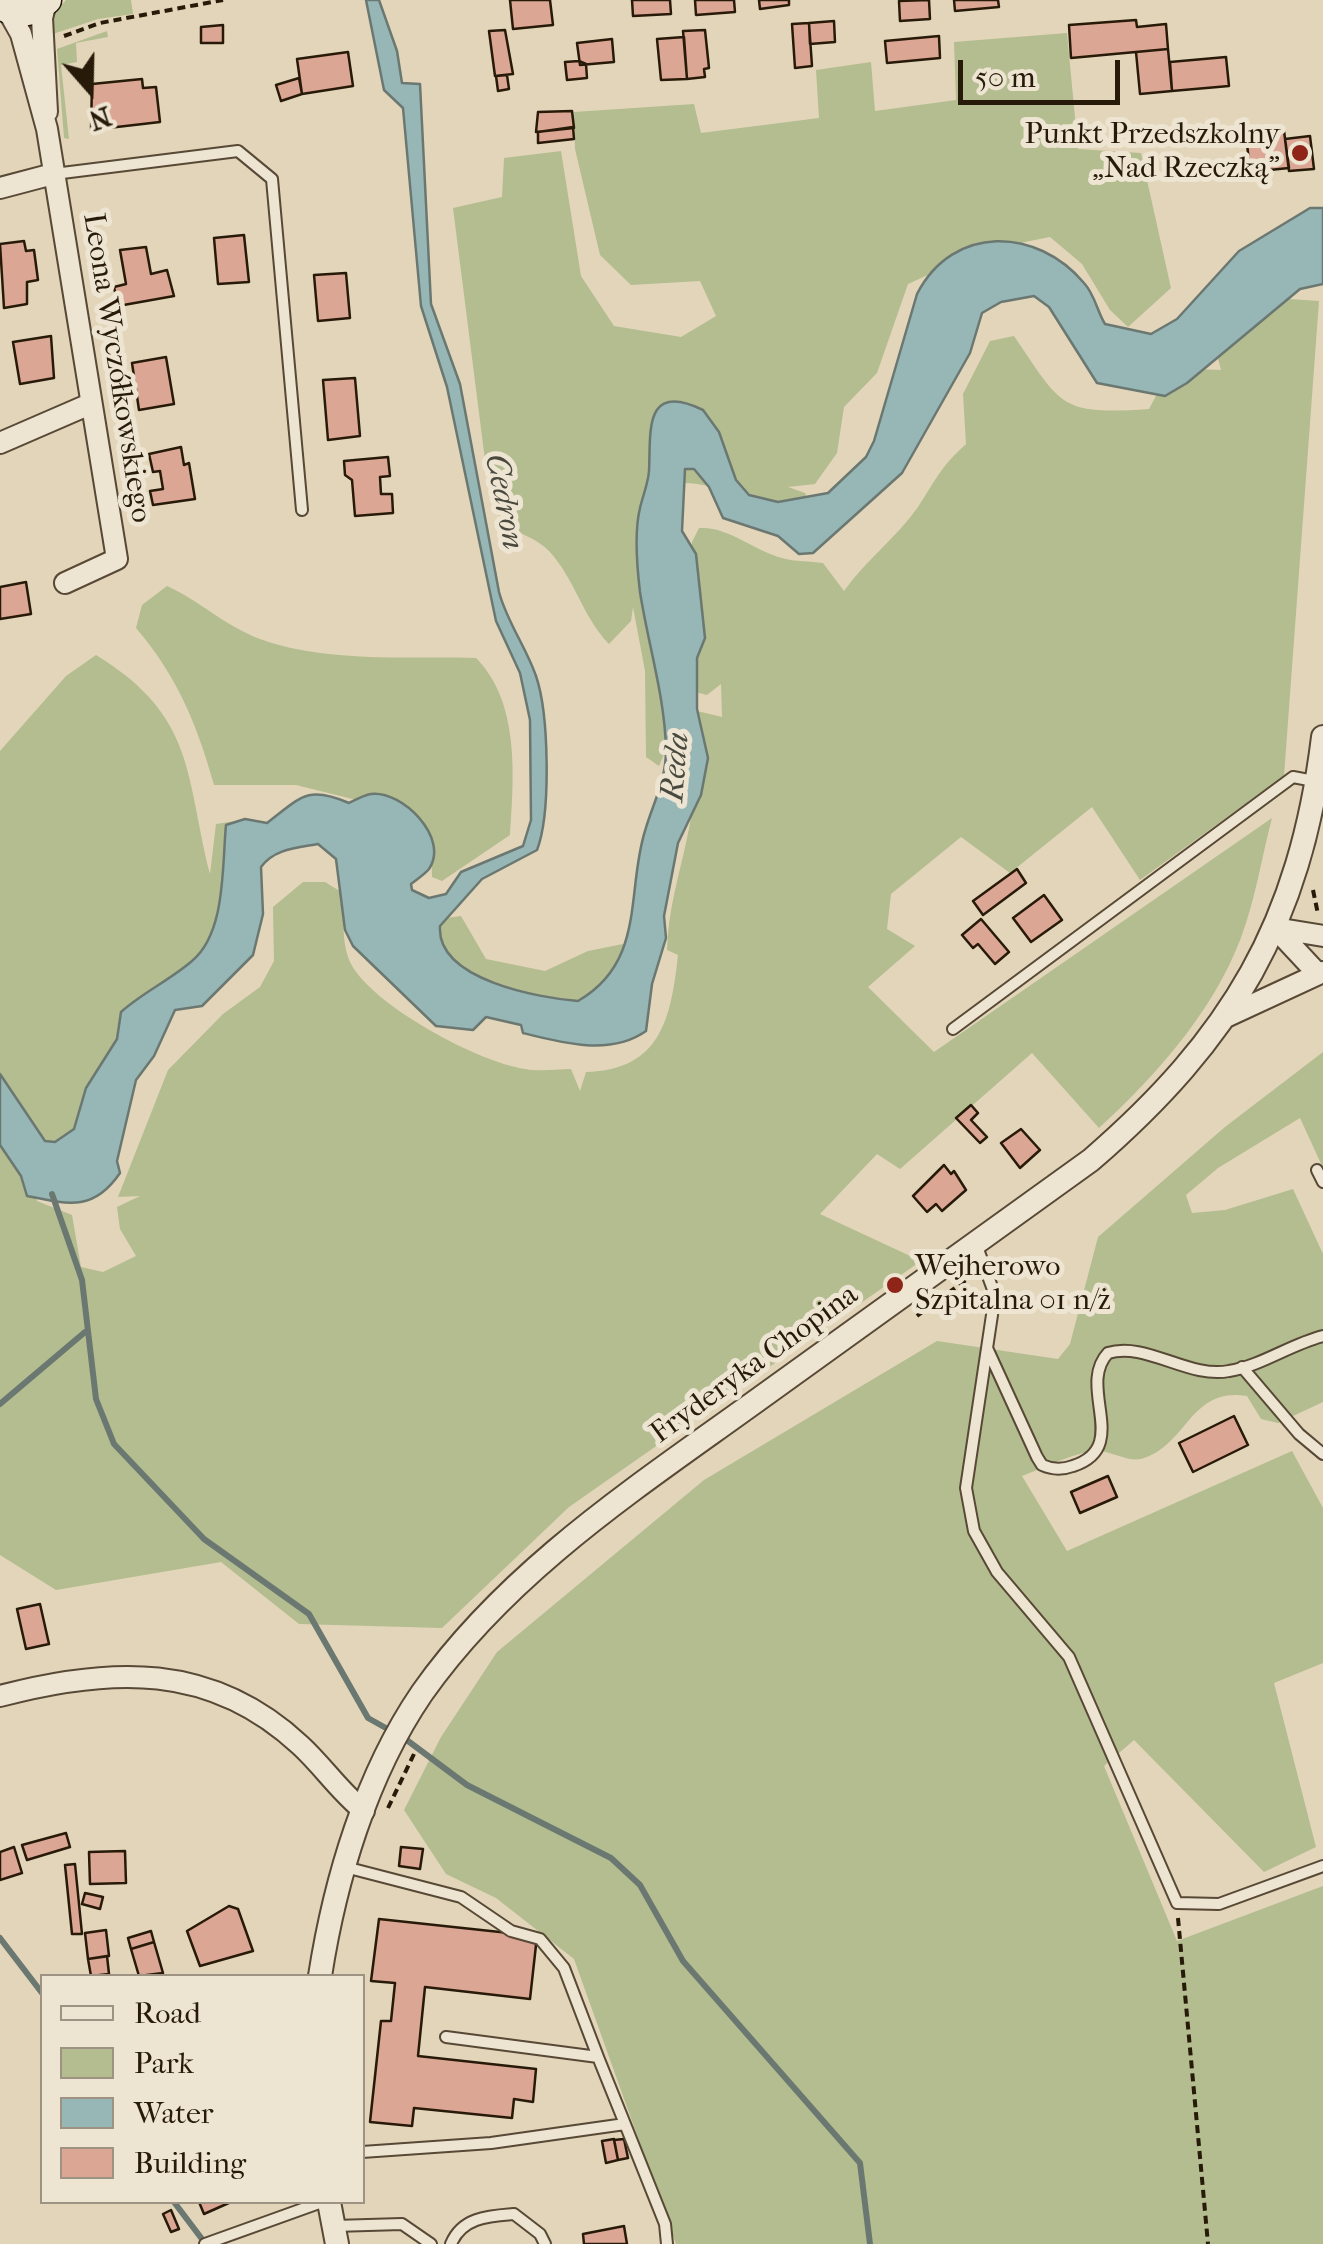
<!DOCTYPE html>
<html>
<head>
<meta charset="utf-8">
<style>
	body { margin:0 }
	#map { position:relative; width:1323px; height:2244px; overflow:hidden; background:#e3d5b9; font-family:"IM FELL French Canon",serif }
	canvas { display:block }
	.legend { position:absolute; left:40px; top:1974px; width:325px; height:230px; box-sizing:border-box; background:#ede4d2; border:2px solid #9e9382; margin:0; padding:12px 18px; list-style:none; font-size:30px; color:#281a09 }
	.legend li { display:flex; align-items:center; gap:20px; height:50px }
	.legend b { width:50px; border:2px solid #9e9382 }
	.north { position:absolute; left:40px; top:40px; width:100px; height:100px; -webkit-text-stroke:8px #ede4d2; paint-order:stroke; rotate:160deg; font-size:28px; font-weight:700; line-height:40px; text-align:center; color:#281a09 }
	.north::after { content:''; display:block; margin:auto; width:35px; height:45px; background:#281a09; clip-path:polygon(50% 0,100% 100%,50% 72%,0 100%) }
	.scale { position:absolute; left:958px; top:60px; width:162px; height:45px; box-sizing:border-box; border:5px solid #281a09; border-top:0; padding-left:12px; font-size:30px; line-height:35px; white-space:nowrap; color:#281a09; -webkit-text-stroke:8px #ede4d2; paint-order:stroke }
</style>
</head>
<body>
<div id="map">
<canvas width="1323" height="2244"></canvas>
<ul class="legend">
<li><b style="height:12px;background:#ede4d2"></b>Road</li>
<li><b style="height:28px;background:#b3bd90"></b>Park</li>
<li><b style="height:28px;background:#97b7b7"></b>Water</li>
<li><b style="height:28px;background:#dba693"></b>Building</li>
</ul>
<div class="north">N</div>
<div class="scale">50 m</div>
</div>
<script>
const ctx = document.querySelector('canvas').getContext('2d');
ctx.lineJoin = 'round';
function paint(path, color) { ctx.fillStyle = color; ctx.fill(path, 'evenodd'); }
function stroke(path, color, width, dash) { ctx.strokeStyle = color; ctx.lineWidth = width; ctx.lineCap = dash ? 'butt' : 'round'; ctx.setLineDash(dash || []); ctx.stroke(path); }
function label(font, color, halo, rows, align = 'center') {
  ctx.font = font + ' "IM FELL French Canon",serif'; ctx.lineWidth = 10; ctx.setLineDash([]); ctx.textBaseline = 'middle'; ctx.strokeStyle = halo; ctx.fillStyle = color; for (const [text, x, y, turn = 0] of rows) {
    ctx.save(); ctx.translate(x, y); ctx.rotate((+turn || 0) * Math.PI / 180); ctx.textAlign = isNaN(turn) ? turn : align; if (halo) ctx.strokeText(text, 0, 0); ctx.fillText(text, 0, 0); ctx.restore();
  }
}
const green = new Path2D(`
	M66,0H131L133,14L98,19L50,35L51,17Z
	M107,31L108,37L76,43L77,62L61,65L69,139L64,138L57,49Z
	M1067,33L1078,149L1141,153L1171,288L1128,327L1110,310L1082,264L1050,237L980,251L908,284L877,373L844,407L837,453L815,484L788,487L805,493L810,506C759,517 721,476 670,484L667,747L659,766L646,757L645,671L633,607L631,621L609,644C582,616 575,579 549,551C538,539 515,531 501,524L486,468L453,208L502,197L504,158L561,151L581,276L614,326L681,337L716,316L700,281L631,285L600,255L575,149L574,112L694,104L701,133L819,118L816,70L871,62L875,111L956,100L954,42Z
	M1289,299L1319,301L1284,776L1140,880L1092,807L1010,873L961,837L891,894L887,929L915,946L868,987L934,1052L1272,818C1263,852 1257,889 1246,923C1221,1003 1159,1073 1099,1128L1032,1053L900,1169L877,1154L820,1214L921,1261L569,1507L442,1628L299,1624L221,1562L56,1590L0,1555V751L66,676L96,655C196,716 185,775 210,874L216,824L242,820L234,908L81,1138L31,1166L37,1201L72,1215L81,1267L103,1272L136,1256L120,1229L117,1207L140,1196L118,1197L168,1070L223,1014L260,987L274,961L273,907L303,882H325L343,893C344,915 341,941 350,962C371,1005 478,1062 525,1069C540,1072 557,1069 571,1069L580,1091L586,1072C661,1070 671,1018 678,955L667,950C668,912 678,879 686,843C696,800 698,755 697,711L722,717L721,684L707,695L695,692L692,542L699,528C728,526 753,550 782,558C795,562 810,561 823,563L844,591C866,560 897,537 918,507C937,478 939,469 966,444L963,394L990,341L1014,336C1062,406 1059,415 1149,409L1171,368L1221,370L1215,347L1236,324Z
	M167,586C200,601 225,626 260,639C326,663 407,656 476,658C520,702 514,778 510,835L442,881L432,877L431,842L413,814L296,785H214C197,724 177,676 136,628L142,605Z
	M461,916L486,959L545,971L588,951L623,944L627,976L553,1037L403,924Z
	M1323,1052V1168L1300,1118L1218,1168L1186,1195L1192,1213L1225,1210L1293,1189L1323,1254V1402L1278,1423L1261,1419L1247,1396C1189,1387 1188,1446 1141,1459C1127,1462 1110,1450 1095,1451C1073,1453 1043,1468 1022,1476L1067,1551L1292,1451L1323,1508V1663L1274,1683L1316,1847L1264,1872L1134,1740L1104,1766L1177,1941L1323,1886V2244H676L574,1959L496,1898L446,1874L404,1810L441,1737L497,1652L704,1480L937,1341L1058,1359L1070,1344L1098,1237L1225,1127Z`);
const water = new Path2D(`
	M366,0H379L397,51L402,83L420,84L431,304L460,384L499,592C507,622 526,647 536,676C549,714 551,814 537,850L482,879L440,926C436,980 540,998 578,1001C646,962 626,891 645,831C653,803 666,781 666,750C665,697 648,644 640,592C637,567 634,532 640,508C643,495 648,484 649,471C651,432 643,381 703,410L719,432L736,480L749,495L778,502L828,493L866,457L874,441L917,294C953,224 1037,227 1084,283C1095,295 1097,311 1105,324L1151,334L1177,319L1239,251L1310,208H1323V284L1300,289L1187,383L1165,396L1097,383L1049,307L1034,296L1001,302L982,313L970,353L902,473L813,553L799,554L778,536L723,518L709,487L694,469H685L682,531L696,554L705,638L697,658V709L708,758L701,795L678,843L664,916L666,938L652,984L646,1031C611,1056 562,1043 523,1033L521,1025L486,1017L473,1030L436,1026L353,946L345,930L336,859L318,844C296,848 274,849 261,867L263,914L253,955L202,1006L175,1010L154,1056L136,1080L117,1161L120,1173C94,1211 70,1205 27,1196L21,1176L0,1145V1074L45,1141L55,1142L74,1129L86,1088L117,1039L121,1012C142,993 170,980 192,961C226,933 222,866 226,825L245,819L267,823C301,797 307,785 349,803C355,800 364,795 371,794C402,790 450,838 429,869C425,874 416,880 411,884L412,890L429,898L446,894L461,872L523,846L531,820L530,720L520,673L496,621L447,387L421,306L403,108L384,90Z`);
const stream = new Path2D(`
	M52,1194L82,1280L96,1399L114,1444L204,1539L309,1614L368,1718L393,1732
	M0,1404L85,1332
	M404,1738L467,1785L611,1858L640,1885L683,1961L860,2163L870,2244
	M0,1938L42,1993
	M174,2202L205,2243`);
const building = new Path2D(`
	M510,0H550L553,25L513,29Z
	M632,0H670L671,14L633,16Z
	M695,0H734L735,12L696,15Z
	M759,0H789V5L760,9Z
	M929,0L930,19L900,21L899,1Z
	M954,0H998L999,7L955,11Z
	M1136,20L1137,27L1166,24L1168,49L1071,58L1069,25Z
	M834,21L835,42L810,44L809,23Z
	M809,23L812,66L795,68L792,24Z
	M223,25V43H201V27Z
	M505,30L513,74L495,76L489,31Z
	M705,30L709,68L704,69L705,77L687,79L683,31Z
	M939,36L940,58L887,63L885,41Z
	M684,37L687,79L661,80L657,39Z
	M612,39L614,62L580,65L577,43Z
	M1168,49L1172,91L1140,94L1136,52Z
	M348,52L353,86L302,94L297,59Z
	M1226,57L1229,86L1172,91L1170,62Z
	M579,61L586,64L587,78L567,80L565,62Z
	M507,75L509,89L498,91L496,76Z
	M299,78L302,94L281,101L276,85Z
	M142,79L143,88L156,87L160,122L91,130L92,84Z
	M572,111L574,128L536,132L538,112Z
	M573,127L574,139L538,143V132Z
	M1284,131L1289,168L1250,172L1246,134Z
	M1310,136L1314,169L1289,171L1285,139Z
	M244,235L249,282L218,284L214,238Z
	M24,241L26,251L34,250L38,280L27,282V304L4,308L0,244Z
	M146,247L151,274L167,270L174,296L118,306L114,287L126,284L120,250Z
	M346,273L350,318L318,321L314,275Z
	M51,336L54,378L20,384L13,342Z
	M166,357L174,404L139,410L132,363Z
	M355,378L360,436L328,440L323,380Z
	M181,447L184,465L189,463L195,499L153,505L150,491L163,489L160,471L153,472L149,454Z
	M388,457L390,476L380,477L381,494H392L393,513L355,516L352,480L345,475L344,461Z
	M26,582L31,614L0,619V587Z
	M1017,869L1026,883L983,915L973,901Z
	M1044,895L1062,920L1031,942L1013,918Z
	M981,919L1009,952L995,964L978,944L973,948L962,935Z
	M971,1105L978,1113L971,1120L987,1137L980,1143L956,1118Z
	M1021,1129L1040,1150L1020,1168L1001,1143Z
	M944,1165L951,1174L954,1171L966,1190L942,1211L936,1204L927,1212L913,1196Z
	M1234,1416L1248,1445L1193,1472L1179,1443Z
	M1108,1476L1117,1497L1080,1513L1071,1492Z
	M40,1604L49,1644L26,1649L17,1609Z
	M66,1833L70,1847L27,1860L22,1845Z
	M14,1847L22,1873L0,1880V1852Z
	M401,1847L423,1849L420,1869L399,1866Z
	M125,1851L126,1883L90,1884L89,1852Z
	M75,1864L82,1934H72L65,1865Z
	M85,1893L103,1897L100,1909L82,1904Z
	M229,1906L238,1909L253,1951L200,1966L187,1931Z
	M379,1919L537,1936L530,1999L425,1987L418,2056L536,2069L533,2102L514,2099L512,2118L414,2108L412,2126L370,2122L381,2021H391L395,1983L371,1981Z
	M106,1930L109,1956L88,1959L85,1933Z
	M151,1931L154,1942L131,1949L128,1938Z
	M154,1942L163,1973L139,1976L131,1949Z
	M107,1956L109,1974L91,1976L88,1959Z
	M614,2139L618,2160L606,2163L602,2141Z
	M624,2139L628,2158L618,2160L614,2140Z
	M199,2202H231L204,2214Z
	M171,2210L179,2229L171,2232L163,2214Z
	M624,2226L627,2244H584L583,2234Z`);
const path = new Path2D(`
	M64,36L100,23L223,0
	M1313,890L1318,914
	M917,1316L970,1277
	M388,1808L414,1754
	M1178,1918L1208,2244`);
const service = new Path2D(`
	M54,174L238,151L272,179L302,510
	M953,1029L1293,777L1314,781
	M1317,1170L1323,1182
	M976,1244L995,1295L966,1488L974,1531L997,1572L1069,1657L1177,1903L1219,1904L1323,1866
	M987,1348L1037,1457L1042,1465C1053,1470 1062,1470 1073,1466C1132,1447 1076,1387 1108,1353C1145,1341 1189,1379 1229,1371C1261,1366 1291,1344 1323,1336
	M1242,1367L1299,1434L1323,1454
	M345,1867L461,1897L511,1931L540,1939L564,1968L598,2057
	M625,2124L665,2224L667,2244
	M362,2152L491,2143L625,2124L598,2057L446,2037
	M334,2226L402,2224L431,2244
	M205,2244L322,2202
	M451,2244C462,2217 489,2216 514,2214L540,2234L545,2244`);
const minor = new Path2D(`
	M46,2L42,18L47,112
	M7,9L21,34L47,129L117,559L65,583
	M0,188L53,174
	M0,443L90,404
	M1275,928L1318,974
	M1275,928L1323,936
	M1228,1016L1323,972
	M0,1696C110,1667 211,1662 300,1745C323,1766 339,1791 364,1811`);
const tertiary = new Path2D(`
	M320,1976C335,1880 366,1775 422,1693C507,1572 634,1489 752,1404C865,1323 978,1242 1091,1160C1232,1038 1300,924 1323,737
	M329,2202L337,2244`);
const secondary = new Path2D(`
	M0,4C16,16 32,14 47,0`);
const markers = [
	[1300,153,10,"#8f2418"],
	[895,1285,10,"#8f2418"]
];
const poiNames = [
	["Punkt Przedszkolny",1280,136],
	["„Nad Rzeczką”",1280,170],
	["Wejherowo",915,1268,"left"],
	["Szpitalna 01 n/ż",915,1302,"left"]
];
const streetNames = [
	["Leona Wyczółkowskiego",116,368,81],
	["Fryderyka Chopina",755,1365,-36]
];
const waterNames = [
	["Cedron",503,502,79],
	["Reda",677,767,-85]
];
paint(green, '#b3bd90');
paint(water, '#97b7b7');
stroke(water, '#6b7871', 2.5);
stroke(stream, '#6b7871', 6);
paint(building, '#dba693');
stroke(building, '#281a09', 2.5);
stroke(service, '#574935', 14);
stroke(minor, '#574935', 24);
stroke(tertiary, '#574935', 26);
stroke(secondary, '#281a09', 31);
stroke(path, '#281a09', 4, [8, 5]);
stroke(service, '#ede4d2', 10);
stroke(minor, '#ede4d2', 20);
stroke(tertiary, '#ede4d2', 22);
stroke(secondary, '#ede4d2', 28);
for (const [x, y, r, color] of markers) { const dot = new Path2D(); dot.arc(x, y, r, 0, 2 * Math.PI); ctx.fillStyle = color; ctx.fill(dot); stroke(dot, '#ede4d2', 4); }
label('30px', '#281a09', '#ede4d2', poiNames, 'right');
label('30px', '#281a09', '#ede4d2', streetNames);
label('italic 32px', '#49493d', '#ede4d2', waterNames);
</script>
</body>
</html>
